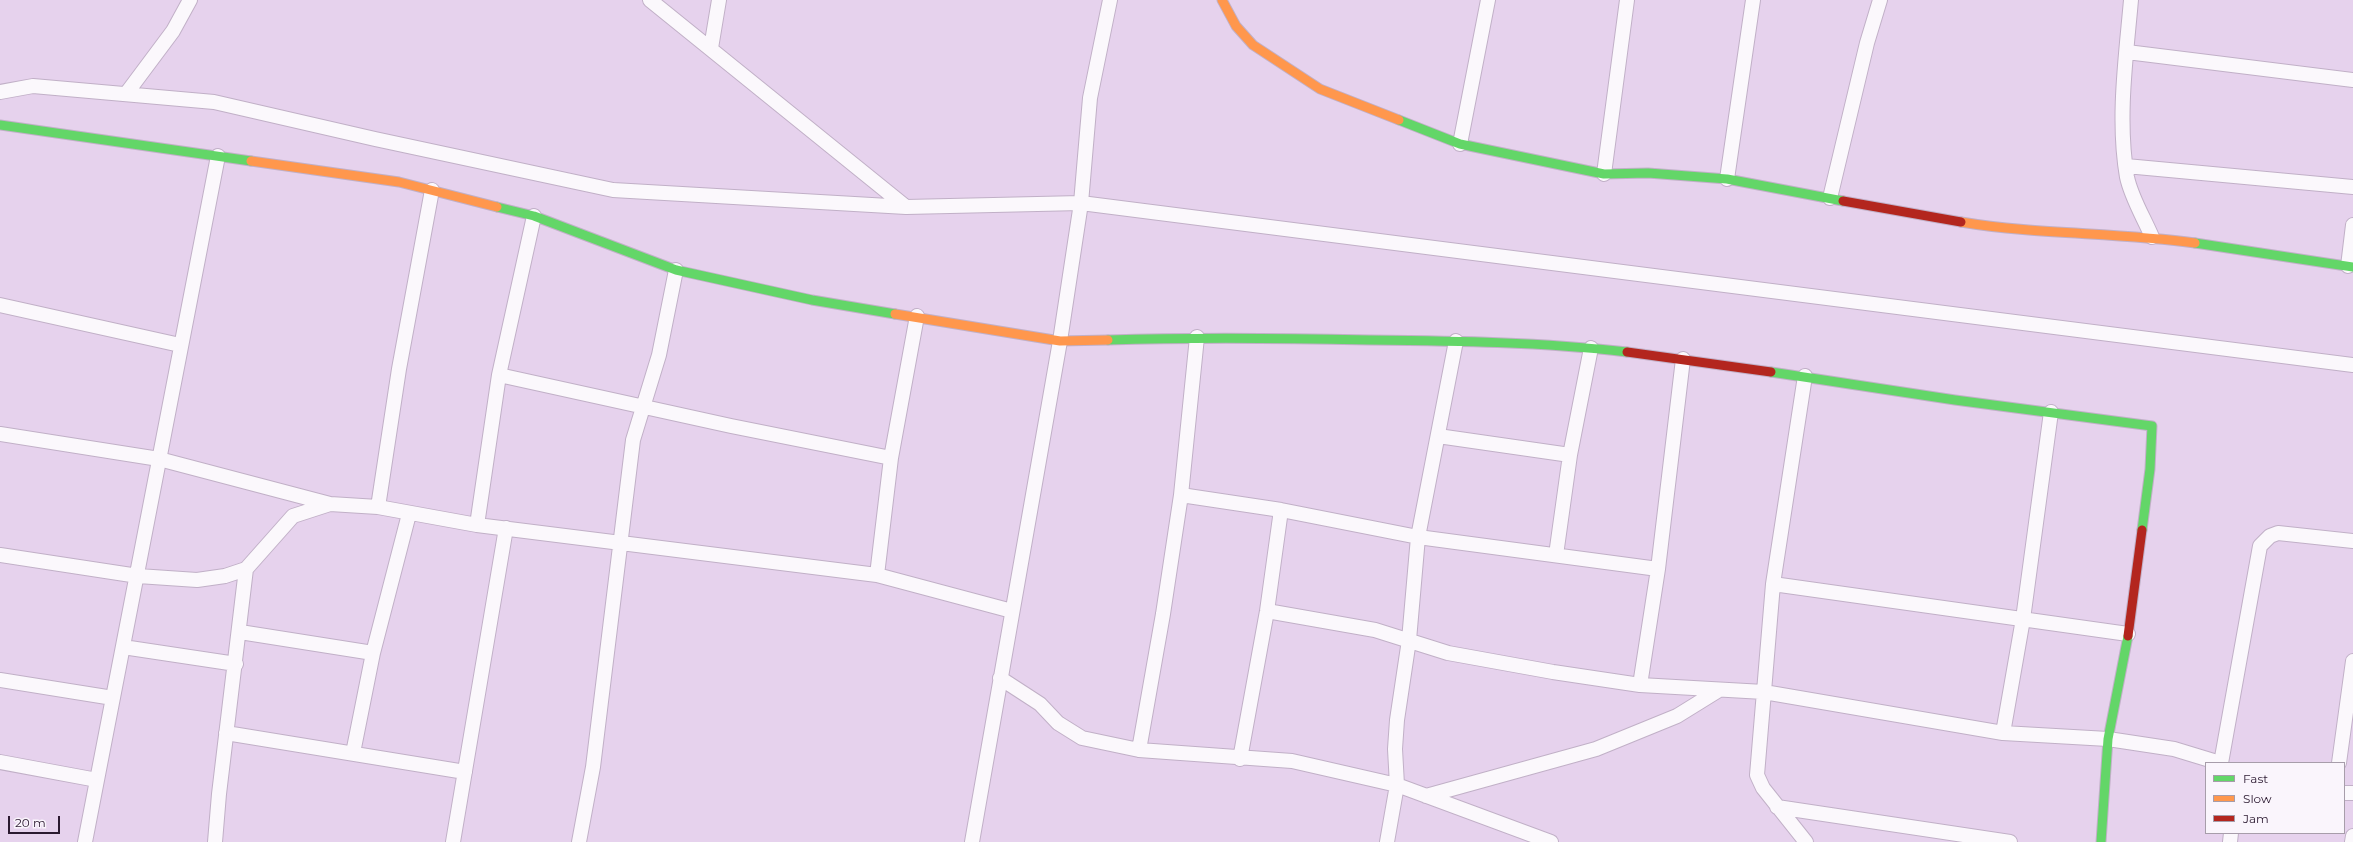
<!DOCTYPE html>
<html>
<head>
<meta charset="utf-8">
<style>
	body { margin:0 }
	#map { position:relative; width:2353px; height:842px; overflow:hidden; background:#e6d2ed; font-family:Montserrat,sans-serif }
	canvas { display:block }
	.legend { position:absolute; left:2205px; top:762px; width:140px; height:72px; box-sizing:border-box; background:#faf5fc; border:1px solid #a79daa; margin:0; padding:5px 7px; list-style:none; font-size:12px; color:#2b1930 }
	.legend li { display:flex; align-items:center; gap:8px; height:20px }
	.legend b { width:20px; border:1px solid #a79daa }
	.scale { position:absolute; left:8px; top:816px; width:52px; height:18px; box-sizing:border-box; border:2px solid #2b1930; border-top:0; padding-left:5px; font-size:12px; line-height:14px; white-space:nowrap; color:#2b1930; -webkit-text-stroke:3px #faf5fc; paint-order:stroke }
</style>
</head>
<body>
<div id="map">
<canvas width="2353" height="842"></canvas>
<ul class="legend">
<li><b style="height:5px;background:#63d668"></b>Fast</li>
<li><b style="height:5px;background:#ff974d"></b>Slow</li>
<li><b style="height:5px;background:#b3261e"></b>Jam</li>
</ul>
<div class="scale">20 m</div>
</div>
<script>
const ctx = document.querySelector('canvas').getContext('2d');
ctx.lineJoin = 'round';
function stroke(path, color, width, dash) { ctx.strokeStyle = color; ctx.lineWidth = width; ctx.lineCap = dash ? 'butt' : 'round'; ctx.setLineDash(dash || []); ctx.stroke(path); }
const street = new Path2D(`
	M650,0L906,207
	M2131,0C2126,57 2117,120 2127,177C2131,197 2144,218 2152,237
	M711,48L719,0
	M2127,52L2353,80
	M0,92L33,86L214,102L375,139L613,190L906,207L1081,203L2353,365
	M126,94L173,31L190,0
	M1460,144L1488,0
	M2126,166L2353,187
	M1604,174L1627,0
	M1727,179L1753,0
	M1830,198L1867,43L1880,0
	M2348,266L2353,225
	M0,305L180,345
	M499,375L731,426L891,458
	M1805,376L1773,584L1757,775L1763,788L1806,842
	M0,434L159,459L330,504
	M1438,436L1570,455
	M1181,495L1281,510L1418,537L1658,569
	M378,507L399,369L432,190
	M477,525L499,375L534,216
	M0,555L138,576L197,580L225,576L246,569L293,516L330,504L378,507L477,525L877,575L1012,611
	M1556,555L1570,455L1591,348
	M877,575L891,458L917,316
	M1773,584L2128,634
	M1267,611L1375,630L1448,653L1553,672L1640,685L1764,692L2003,733L2108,739L2174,749L2220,763
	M240,632L373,653
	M123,647L236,664
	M1000,678L1040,704L1058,723L1082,738L1139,750L1292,761L1397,785L1551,842
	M0,680L113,698
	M1640,685L1658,569L1683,359
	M226,733L465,772
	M2003,733L2023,619L2051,412
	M1139,750L1163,614L1181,495L1197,337
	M353,753L373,653L409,514
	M1240,759L1267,611L1281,510
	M0,762L97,780
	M2221,763L2260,546L2270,536L2278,533L2353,541
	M2339,763L2353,661
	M2344,793H2353
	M1426,796L1596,749L1677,716L1719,690
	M1777,807L2010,842
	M85,842C130,613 172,384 218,156
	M215,842L219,794L246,569
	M453,842L506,528
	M579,842L593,767L633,440L659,355L676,270
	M972,842L1060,341L1081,203L1090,98L1110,0
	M1387,842L1397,785L1395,749L1397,720L1409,640L1418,537L1456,341
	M2230,842L2231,833
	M2352,842L2353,836`);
const fast = new Path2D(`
	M1399,120L1460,144L1604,174L1648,173L1727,179L1843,201
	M0,125L251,161
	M497,207L534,216L676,270L812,300L895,314
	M2195,243L2353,267
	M1108,340C1196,337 1282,338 1369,340C1455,341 1541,342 1627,352
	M1771,372L1955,400L2152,426L2150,469L2142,530
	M2101,842L2108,739L2128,636`);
const slow = new Path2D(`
	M1222,0L1236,26L1253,45L1320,89L1399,120
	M251,161L399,182L497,207
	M1961,222C2038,235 2117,232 2195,243
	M895,314L1060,341L1108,340`);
const jam = new Path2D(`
	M1843,201L1961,222
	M1627,352L1771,372
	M2128,636L2142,530`);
stroke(street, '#c1b0c7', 16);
stroke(fast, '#c1b0c7', 11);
stroke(slow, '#c1b0c7', 11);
stroke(jam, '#c1b0c7', 11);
stroke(street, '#fbf8fc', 14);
stroke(fast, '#63d668', 9);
stroke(slow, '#ff974d', 9);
stroke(jam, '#b3261e', 9);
</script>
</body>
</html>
